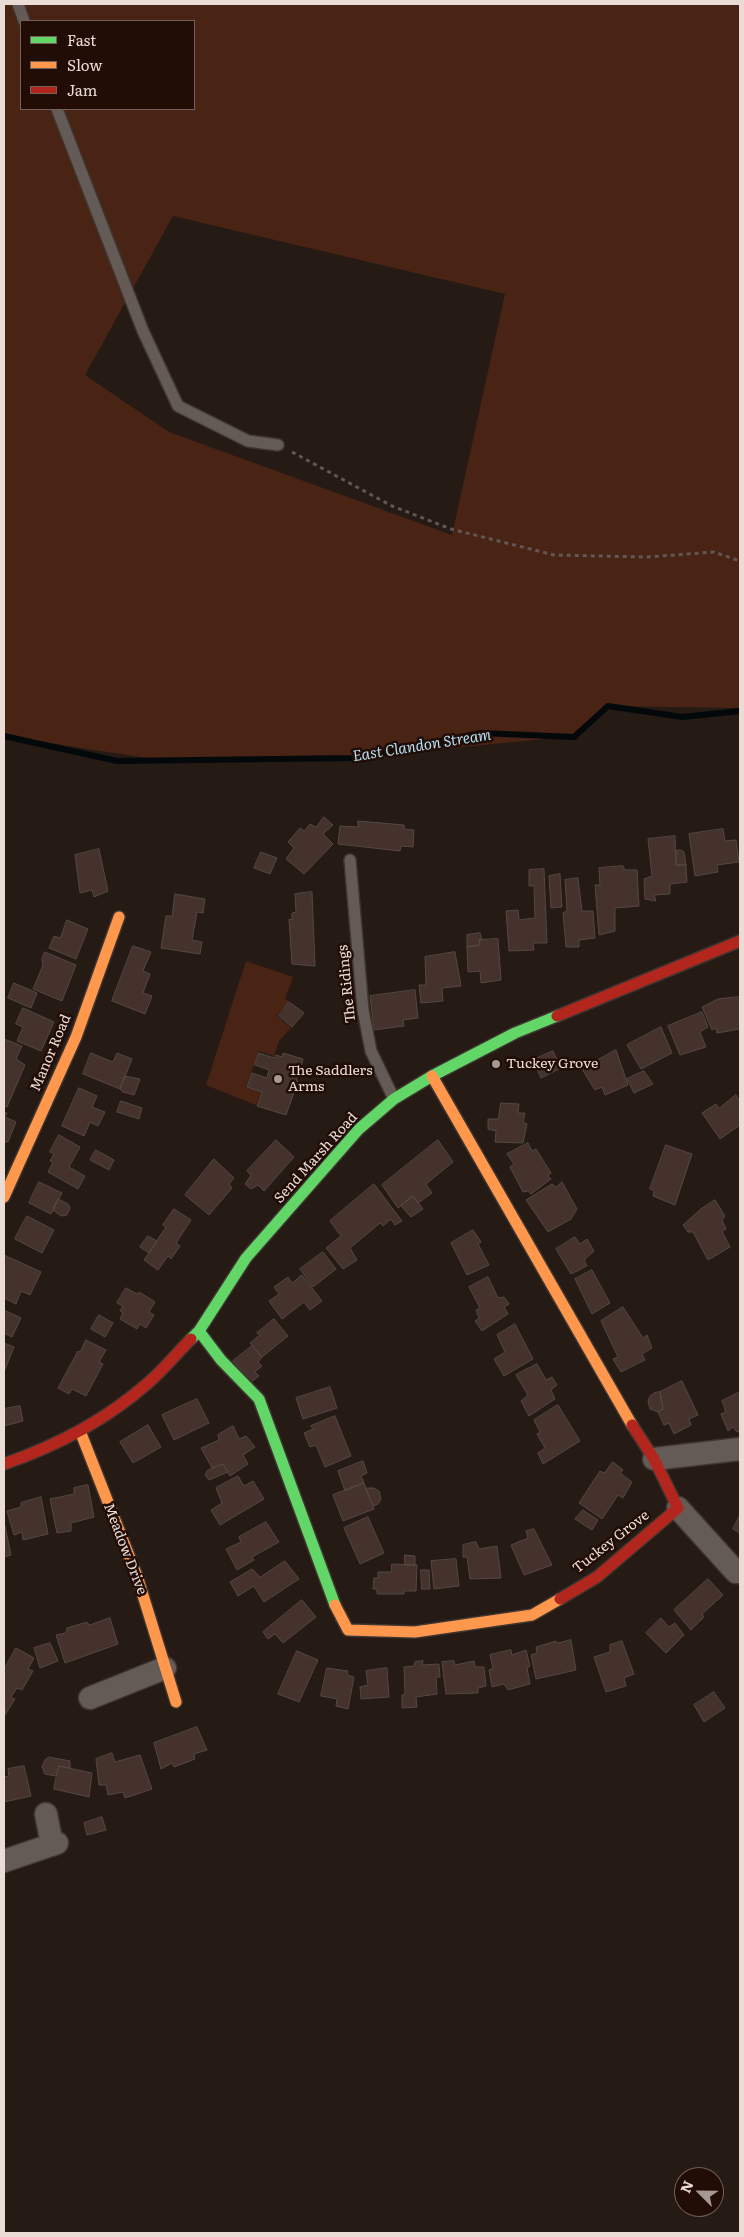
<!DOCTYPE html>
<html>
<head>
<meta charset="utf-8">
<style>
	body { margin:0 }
	#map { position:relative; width:744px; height:2237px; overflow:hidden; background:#251a14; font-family:Literata,serif }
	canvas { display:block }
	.frame { position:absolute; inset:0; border:5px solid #ebdcd6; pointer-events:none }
	.legend { position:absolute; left:20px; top:20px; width:175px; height:90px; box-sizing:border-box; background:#210d06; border:1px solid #726059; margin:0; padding:6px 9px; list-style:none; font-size:15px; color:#ebdcd6 }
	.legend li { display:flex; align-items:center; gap:10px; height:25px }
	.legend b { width:25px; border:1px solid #726059 }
	.north { position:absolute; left:674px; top:2167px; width:50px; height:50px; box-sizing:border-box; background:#210d06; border:1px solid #726059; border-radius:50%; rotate:293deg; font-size:14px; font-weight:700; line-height:20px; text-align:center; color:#ebdcd6 }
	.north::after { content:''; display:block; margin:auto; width:18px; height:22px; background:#a69892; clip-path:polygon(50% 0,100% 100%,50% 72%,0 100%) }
</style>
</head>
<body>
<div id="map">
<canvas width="744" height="2237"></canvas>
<div class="frame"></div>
<ul class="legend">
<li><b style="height:6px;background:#63d668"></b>Fast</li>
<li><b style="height:6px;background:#ff974d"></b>Slow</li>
<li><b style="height:6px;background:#b3261e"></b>Jam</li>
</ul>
<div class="north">N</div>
</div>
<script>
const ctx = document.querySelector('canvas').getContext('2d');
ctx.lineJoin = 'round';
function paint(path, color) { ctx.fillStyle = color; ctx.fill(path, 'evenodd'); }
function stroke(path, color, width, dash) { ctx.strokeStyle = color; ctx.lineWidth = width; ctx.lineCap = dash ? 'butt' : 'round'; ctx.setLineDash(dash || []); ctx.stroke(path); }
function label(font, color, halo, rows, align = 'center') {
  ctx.font = font + ' Literata,serif'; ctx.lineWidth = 5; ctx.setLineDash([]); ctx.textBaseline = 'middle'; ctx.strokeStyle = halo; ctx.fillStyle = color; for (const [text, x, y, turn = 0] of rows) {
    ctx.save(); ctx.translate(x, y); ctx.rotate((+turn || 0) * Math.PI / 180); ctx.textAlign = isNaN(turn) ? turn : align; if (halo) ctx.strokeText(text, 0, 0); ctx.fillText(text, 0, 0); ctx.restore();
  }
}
const green = new Path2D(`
	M4,4H740V708L609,706L573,736L353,758L166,761L4,736ZM21,21H194V109H21ZM173,216L505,294L452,535L169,432L85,375Z
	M246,961L293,977L285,999L289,1001L277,1016L291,1028L279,1041L274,1056L259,1051L246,1087L261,1092L256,1105L206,1085Z`);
const stream = new Path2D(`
	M4,736L117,761L353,758L481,733L574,737L608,706L682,717L740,711`);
const building = new Path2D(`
	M324,817L333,825L323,834L333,844L304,874L286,859L294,848L288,842L300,828L304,831L310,824L316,827Z
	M358,821L404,825V829L414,830L413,847L401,846L400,851L338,844L340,826L358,827Z
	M723,829L725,841L736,840L739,862L717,865L718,872L695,876L689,834Z
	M675,836L676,865H686L687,882L670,884V894L654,895L656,901L645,899L644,879L652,876L648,839Z
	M99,849L108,891L94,897L92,890L80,893L75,855Z
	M681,850L684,852L686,865H676V851Z
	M261,852L277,858L270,874L254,868Z
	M623,866L625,870H637L639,906L615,908V931L599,935L595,885H600L599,868Z
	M544,869L547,943H533L534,950L509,951L506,911L518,910L519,920L535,918L534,886H529V870Z
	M560,874L562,907L551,908L549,876Z
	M578,878L582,911H593L595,938L579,940V947H566L563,913L567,911L565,880Z
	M312,892L315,966L292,964L289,919L292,920V913L296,912L295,894Z
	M175,894L205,899L203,913L197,912L192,940L202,942L200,954L161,948L166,916H172Z
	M67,920L88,929L76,959L49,948L54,936L60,938Z
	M480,933L482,940H479L480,945L467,947V935Z
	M498,939L501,980L481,983L480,971L468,972L467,947L480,945L479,940Z
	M133,946L151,952L143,971L150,974L143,993L152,996L145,1014L112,1001Z
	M45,952L76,965L62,1001L33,989L43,965L42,959Z
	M455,952L461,986L442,988L443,1001L421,1003L419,985H426L425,957Z
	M14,983L37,993L31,1008L8,998Z
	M415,990L418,1018L403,1020L404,1026L374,1030L370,996Z
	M740,997V1029L717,1033L716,1028L712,1030L702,1007L718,999Z
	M289,1002L304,1013L292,1027L279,1016Z
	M23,1008L54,1022L41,1051L17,1041L23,1027L16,1024Z
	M702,1012L708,1027L700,1032L706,1047L680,1055L668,1026Z
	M661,1027L672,1053L641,1069L627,1045Z
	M4,1039L22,1046L16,1059L25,1065L7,1107L4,1106Z
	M616,1050L628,1085L605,1095L602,1087L595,1090L582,1069Z
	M553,1051L561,1068L541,1078L533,1060Z
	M91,1053L113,1062L117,1053L132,1059L120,1089L83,1074Z
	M259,1053L274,1058L276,1055L282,1057L283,1053L303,1059L301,1066L303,1067L302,1072L299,1071L296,1081H298L286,1115L257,1106L262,1092L247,1087L252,1073L267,1078L269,1070L255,1065Z
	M644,1071L653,1084L634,1093L627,1079Z
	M125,1076L140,1079L134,1095L123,1092L120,1089Z
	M79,1088L97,1096L92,1107L105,1112L98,1126L90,1122L84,1136L62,1126Z
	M736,1095L740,1102V1125L720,1139L702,1113L716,1104L719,1108Z
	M121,1101L142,1108L139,1119L117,1112Z
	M501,1103L519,1104L518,1113H525L523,1122L527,1124L523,1143L495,1142L496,1131L488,1129V1119H498Z
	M4,1112L7,1113L5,1117L16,1122L8,1142L4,1141Z
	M59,1135L80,1147L69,1167L85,1176L78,1189L48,1172L53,1162L50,1161L54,1154L50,1152Z
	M276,1140L294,1157L264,1191L258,1185L251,1189L245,1184L251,1175L247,1171Z
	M438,1140L453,1162L426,1184L432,1193L418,1203L413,1196L398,1208L382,1185Z
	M528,1143L532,1151L536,1149L551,1173L548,1176L551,1179L531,1194L528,1191L523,1192L510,1167L514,1164L507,1154Z
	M666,1145L692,1154L675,1205L653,1196L654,1191L650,1189Z
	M96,1150L114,1160L109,1170L90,1160Z
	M214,1159L234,1178L229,1184L232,1188L209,1215L185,1195Z
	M39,1182L62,1193L51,1214L29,1203Z
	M562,1182L577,1209L571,1219L548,1232L526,1200L552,1184L556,1187Z
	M374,1184L402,1221L395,1225L391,1219L383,1226L380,1223L350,1248L357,1260L343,1269L326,1248L341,1236L330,1221Z
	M413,1196L423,1209L411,1217L401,1206Z
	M58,1199L68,1204L70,1208L67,1215L61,1216L53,1210Z
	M715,1200L725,1216L722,1220L726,1229L722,1231L730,1247L708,1260L693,1232H688L683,1225L701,1209Z
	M174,1209L191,1220L176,1243L180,1246L171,1259L168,1256L158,1270L144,1260L166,1227L163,1225Z
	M27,1216L54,1230L42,1253L15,1239Z
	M473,1230L481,1242L478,1244L489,1265L467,1275L451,1243Z
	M148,1236L157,1241L149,1253L140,1247Z
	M575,1237L580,1244L587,1239L594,1251L584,1260L587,1266L571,1274L556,1249Z
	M323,1252L336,1269L313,1287L300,1269Z
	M4,1255L41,1272L30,1295L21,1291L16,1304L4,1298Z
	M592,1270L610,1303L592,1314L575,1279Z
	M302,1275L322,1301L310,1310L304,1302L282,1319L269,1301L279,1294L274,1287L288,1277L292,1283Z
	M488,1277L498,1298L504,1297L509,1304L504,1307L508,1314L482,1331L475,1321L479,1318L476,1310L480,1308L469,1287Z
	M126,1288L137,1294L139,1292L155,1302L149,1312L154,1315L146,1328L140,1324L137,1329L120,1319L123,1313L120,1311L123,1306L117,1303Z
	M623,1307L643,1338L647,1335L652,1348L642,1354L645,1360L621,1372L613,1359L618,1357L601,1321Z
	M4,1310L21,1318L12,1337L4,1333Z
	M99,1315L113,1323L105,1337L91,1329Z
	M274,1319L288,1336L262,1357L250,1343L260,1335L257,1333Z
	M515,1324L533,1359L504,1376L494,1359L505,1352L497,1335Z
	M86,1340L106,1350L99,1362L103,1364L86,1396L72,1389L69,1394L58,1388L78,1351L80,1352Z
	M4,1343L14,1347L4,1372Z
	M252,1346L262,1357L258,1362L262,1366L255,1372L259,1376L251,1382L233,1361Z
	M537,1364L546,1380L552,1377L557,1385L551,1390L555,1399L529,1416L521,1401L528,1395L516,1375Z
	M682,1381L698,1415L689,1419L691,1425L674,1434L669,1423L664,1425L658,1412L663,1409L660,1392Z
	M330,1387L337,1408L303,1419L296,1398Z
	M660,1392L663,1409L658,1412L650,1409L648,1401L650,1396L654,1393Z
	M740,1392V1431L737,1432L733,1427L728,1431L721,1414L726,1412L722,1401Z
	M197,1399L209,1423L174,1440L162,1415Z
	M558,1405L580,1441L543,1464L538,1453L545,1448L537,1434L540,1432L534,1420Z
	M20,1406L23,1421L4,1426V1409Z
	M335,1416L351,1456L325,1467L316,1445L310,1447L304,1433L313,1429L311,1426Z
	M148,1425L161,1447L133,1463L120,1442Z
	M233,1426L239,1439L246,1436L255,1447L243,1455L248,1464L230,1476L223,1464L212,1468L201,1448L219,1440L218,1435Z
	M363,1461L367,1473L361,1476L364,1483L345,1491L338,1471Z
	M613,1462L623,1470L620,1473L632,1482L623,1498L618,1495L602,1519L579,1503L600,1471L604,1473Z
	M223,1464L228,1472L209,1480L205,1475L207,1471Z
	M238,1476L244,1486L253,1481L264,1499L220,1525L211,1510L222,1503L216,1488Z
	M364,1483L374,1509L343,1521L333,1495Z
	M88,1485L94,1517L71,1523V1531L57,1533L50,1499L74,1494V1488Z
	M368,1488H374L379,1491L381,1499L378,1504L373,1506L366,1489Z
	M41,1497L48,1534L23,1540L22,1532L14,1535L7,1511L21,1507V1503Z
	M583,1510L598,1520L592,1530L575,1519Z
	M740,1515V1533L733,1529Z
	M368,1517L384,1553L360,1564L344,1528Z
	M266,1522L279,1542L252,1557L254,1560L237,1570L226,1549L241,1542L239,1537Z
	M5,1526L11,1555L4,1557V1527Z
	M534,1529L552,1565L524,1575L511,1545L528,1538L526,1531Z
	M476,1542L479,1549L497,1546L501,1578L470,1579L467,1557H463V1545Z
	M405,1555L415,1556V1565H405Z
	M456,1559L459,1586L434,1589L431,1561Z
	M285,1561L299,1579L264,1602L254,1586L238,1596L230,1582L252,1569L260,1577Z
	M392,1564L417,1565L416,1591H404V1594H377V1589H373L374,1578H378V1572H391Z
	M421,1570H429L430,1589H422Z
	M708,1579L723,1595L702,1614L704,1617L691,1630L674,1610Z
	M302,1600L316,1617L283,1643L275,1634L268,1639L263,1632Z
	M110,1618L118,1644L65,1663L56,1635L66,1633L67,1628L87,1622L89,1625Z
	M661,1618L669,1627L675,1623L684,1635L666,1653L646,1633Z
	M571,1640L576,1670L536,1679L531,1655L537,1653L536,1647L556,1641L557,1643Z
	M622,1641L634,1674L624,1678L626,1686L606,1692L594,1657L610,1652V1645Z
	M50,1643L58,1661L40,1668L34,1648Z
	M16,1648L34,1658L28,1669L33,1671L22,1690L17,1688L11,1697L15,1699L5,1715L4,1670Z
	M511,1650L512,1655L526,1650L530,1666L527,1668L530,1684L508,1690L504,1684L492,1687L489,1670L493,1668L490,1655Z
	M297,1651L318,1660L299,1702L278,1694Z
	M423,1661L422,1665L439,1664L440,1677H436L437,1694L416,1697L417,1707L402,1708V1695L405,1694L404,1667L414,1666L415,1662Z
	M454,1661L455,1665L474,1661L475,1667H484L486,1686L478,1688V1693L446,1694L442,1662Z
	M327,1668L348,1671L347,1675L354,1677L348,1709L336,1706L337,1699L321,1696Z
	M387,1668L389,1697L361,1699L360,1687L368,1685L366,1671Z
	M714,1692L725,1708L704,1722L694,1705Z
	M197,1727L207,1750L194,1754L195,1759L174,1767L172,1763L161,1769L154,1743Z
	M112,1753L115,1762L140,1755L152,1789L125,1798L123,1792L108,1795L106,1785H99L96,1759Z
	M49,1757L70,1761V1768L59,1766L56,1776L45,1774L42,1767L45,1760Z
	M24,1766L31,1796L4,1802V1777L9,1776L8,1769Z
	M59,1766L92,1773L89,1797L54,1789Z
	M102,1817L106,1830L87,1835L84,1823Z`);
const path = new Path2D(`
	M292,452L392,506L451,529L554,555L647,557L714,552L740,561`);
const lane = new Path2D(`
	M18,4L24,21
	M57,109L143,331L178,406L248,441L278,445
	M350,860L363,1010L371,1051L394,1099`);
const street = new Path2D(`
	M654,1459L740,1449
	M678,1508L736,1572H740
	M90,1698L165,1668
	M46,1814L52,1845
	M4,1861L57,1843`);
const fast = new Path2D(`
	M199,1331L221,1360L259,1399L335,1605
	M191,1339L199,1331L246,1258L359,1129L394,1099L432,1076L515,1033L557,1016`);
const slow = new Path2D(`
	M432,1076L632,1425
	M4,1197L76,1037L119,917
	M80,1431L137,1576L176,1702
	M335,1605L348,1630L415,1632L532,1615L560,1599`);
const jam = new Path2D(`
	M557,1016L740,941
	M4,1464C56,1446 106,1420 148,1383C163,1370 177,1353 191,1339
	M560,1599L597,1577L678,1508L654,1459L632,1425`);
const markers = [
	[496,1064,5,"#a69892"],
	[278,1079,5,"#a69892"]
];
const streetNames = [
	["The Ridings",347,984,-96],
	["Manor Road",51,1053,-67],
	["Send Marsh Road",316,1158,-48],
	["Tuckey Grove",611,1542,-38],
	["Meadow Drive",125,1549,69]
];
const poiNames = [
	["Tuckey Grove",506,1064],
	["The Saddlers",288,1071],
	["Arms",288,1087]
];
const waterNames = [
	["East Clandon Stream",422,746,-9]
];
paint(green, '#492415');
stroke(stream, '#03080b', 6);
paint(building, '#45322c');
stroke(building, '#534844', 1);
stroke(lane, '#3e3530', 14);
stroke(street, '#3e3530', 25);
stroke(fast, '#3e3530', 14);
stroke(slow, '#3e3530', 14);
stroke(jam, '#3e3530', 14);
stroke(path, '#605753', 3, [4, 4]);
stroke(lane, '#645b57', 11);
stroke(street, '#645b57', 22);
stroke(fast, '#63d668', 11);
stroke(slow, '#ff974d', 11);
stroke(jam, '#b3261e', 11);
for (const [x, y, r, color] of markers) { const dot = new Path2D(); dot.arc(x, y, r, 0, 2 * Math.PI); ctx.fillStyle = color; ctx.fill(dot); stroke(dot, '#210d06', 2); }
label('14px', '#ebdcd6', '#210d06', streetNames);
label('14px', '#ebdcd6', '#210d06', poiNames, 'left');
label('italic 15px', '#b1dff4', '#210d06', waterNames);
</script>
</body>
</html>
